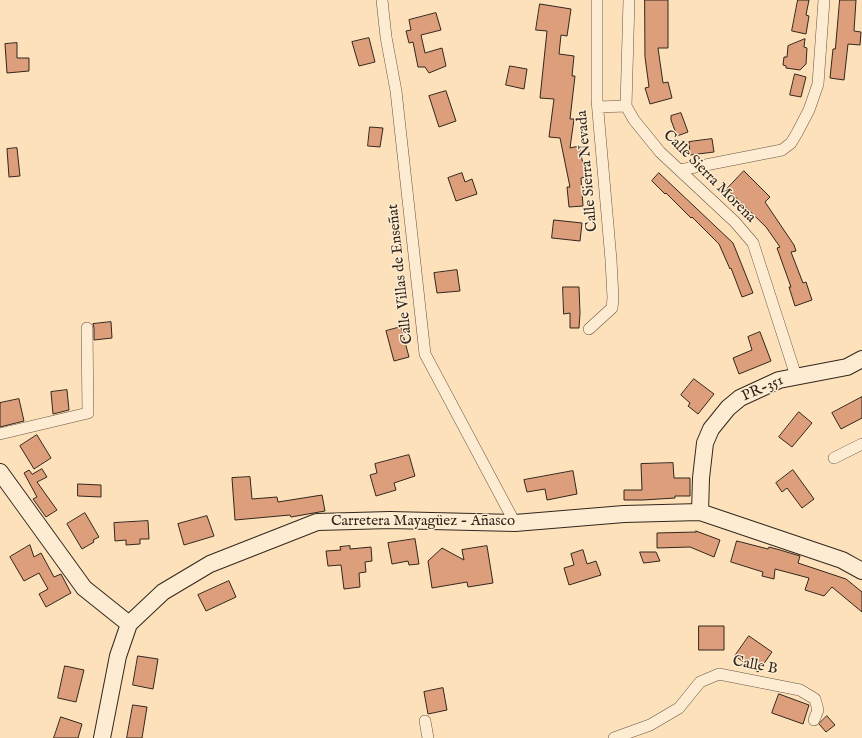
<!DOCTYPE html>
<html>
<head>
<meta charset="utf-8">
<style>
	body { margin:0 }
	canvas { display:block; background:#fce1ba }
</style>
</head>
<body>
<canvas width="862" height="738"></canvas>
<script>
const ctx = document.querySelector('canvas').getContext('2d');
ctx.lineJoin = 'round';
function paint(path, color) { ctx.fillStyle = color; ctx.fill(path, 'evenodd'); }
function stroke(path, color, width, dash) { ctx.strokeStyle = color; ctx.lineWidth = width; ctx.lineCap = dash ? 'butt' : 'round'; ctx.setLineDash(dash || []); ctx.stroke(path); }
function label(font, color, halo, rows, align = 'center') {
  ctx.font = font + ' "IM FELL English",serif'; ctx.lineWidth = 3; ctx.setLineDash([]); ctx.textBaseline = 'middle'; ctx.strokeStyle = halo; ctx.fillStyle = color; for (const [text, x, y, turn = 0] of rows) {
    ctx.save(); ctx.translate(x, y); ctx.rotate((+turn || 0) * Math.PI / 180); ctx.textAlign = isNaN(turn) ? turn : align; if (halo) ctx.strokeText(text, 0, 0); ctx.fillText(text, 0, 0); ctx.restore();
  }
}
const building = new Path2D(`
	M645,0H668V48H658L663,83L668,82L672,98L650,104L645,88L649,87L645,57Z
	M798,0H809L806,15L809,16L806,34L792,31Z
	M840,0H856L854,31L861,32L860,45L848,44L844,80L830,78L833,49H835Z
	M540,4L571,9L567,36L561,35L559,54L574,56L572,76H575L570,119H574L570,148L579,146L586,177L581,178L583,206L569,207L567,187H570L560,138L549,137L554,99L540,98L547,31L536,30Z
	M436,13L441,30L421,35L425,53L442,48L446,66L429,73L425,67H418L413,42L409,43L406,31L411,30L409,20Z
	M369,38L375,62L359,66L352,42Z
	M805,39L804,47L807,48L806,64L800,70L786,68V66L783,65L784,57H787L788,46Z
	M17,43V58H29V71L7,73L5,44Z
	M510,66L527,69L524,89L506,85Z
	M795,74L806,77L801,97L790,95Z
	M446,91L456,121L439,127L429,96Z
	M681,113L688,132L677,136L671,120V116Z
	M370,127L383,128L380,147L368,146Z
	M712,139L714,152L690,155L689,142Z
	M17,148L20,176L9,177L7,149Z
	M744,171L770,197L765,202L794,245L796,251L791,252L803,283L806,282L812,300L795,306L789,287H791L777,248L780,247L766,227L727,189Z
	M462,173L465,182L472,179L477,194L456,201L448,178Z
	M659,173L733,243L753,293L742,297L731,268L730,269L719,244L692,217L691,218L666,193L665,194L652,181Z
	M554,220L582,223L580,241L552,238Z
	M457,270L460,291L437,293L434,273Z
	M563,287H579L580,313L579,328H570V313L564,314Z
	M111,322L112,338L94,340V328L93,324Z
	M401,327L409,357L394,361L386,331Z
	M760,332L771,361L739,374L733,358L752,350L748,337Z
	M694,379L714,394L698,414L688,406L690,403L681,395Z
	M67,390L69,410L53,414L51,392Z
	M862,397V418L841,429L832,413Z
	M19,399L24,421L0,427V403Z
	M799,412L812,423L792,447L779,437Z
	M37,435L51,458L34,469L20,446Z
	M409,455L415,476L394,483L396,490L376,496L370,475L377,473L375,464Z
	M673,463L674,478H690V496H675V498L643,500H624V490H642L641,464Z
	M42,469L47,477L37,482L57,510L46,517L33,499L37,497L24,473L29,470L32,474Z
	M793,470L814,499L802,508L787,488L782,492L776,483Z
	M573,471L577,494L547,500L545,489L527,492L524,480Z
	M250,477L252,499L277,497L278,502L322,495L325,511L291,517L290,515L235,520L232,478Z
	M78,484L101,485V497L78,496Z
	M85,513L99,537L93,540L94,542L82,549L67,524Z
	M207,516L214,536L184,545L178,524Z
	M148,521L149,539H140V544L126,545V540L115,541L114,523Z
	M696,531L720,540L714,557L690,547L657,548V533L696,532Z
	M415,539L419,564L409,565L408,561L392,564L388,543Z
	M737,541L768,549L769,547L780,550L800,556L798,563L846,579L862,592V612L832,587L824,596L805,590L809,578L775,569L774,579L762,576L763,572L731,562Z
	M30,545L34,557L41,553L54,577L61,574L71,593L46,607L39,594L48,589L39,573L24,581L10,557Z
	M350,546V549L371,547L372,561L365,562L366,572L359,573L360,587L344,589L341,565L328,566L326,551L341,550L340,547Z
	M487,546L493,583L468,587L467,582L432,588L428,561L442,548L464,560L462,550Z
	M583,550L587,564L596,561L601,575L569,585L564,568L574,565L571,554Z
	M640,552H656L660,561L644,563Z
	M229,581L236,597L206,611L198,595Z
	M699,626H724V650H699Z
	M749,636L772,652L758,672L735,656Z
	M138,656L158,659L153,689L133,685Z
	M65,666L84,670L76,702L58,698Z
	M443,688L447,710L428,714L424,692Z
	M779,694L809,705L803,724L772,713Z
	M133,705L147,707L142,738H127Z
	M827,716L835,725L826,732L819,724Z
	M61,717L82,724L78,738H54Z`);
const street = new Path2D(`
	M382,0L386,37L396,91L425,354L515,523
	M629,0L626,106L634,120L660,152L735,222L753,243L796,376
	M598,107L626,106
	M680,170L782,150L791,143L797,133L809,110L818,84L824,0
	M589,329L612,308L613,298L611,260L597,100V0
	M0,434L88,413L87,328
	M834,458L862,444
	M425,721L428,738
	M614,738L650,725L679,708L700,682L719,674L800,690L815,699L818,710L814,720`);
const secondary = new Path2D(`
	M0,472L84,588L129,624
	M700,512L701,478L705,443L711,429L728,408L740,398L779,380L847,367L862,359
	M102,738L118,656L129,624L163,592L210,564L317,522L390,520L515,523L624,514L700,512L842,560L862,571`);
const streetNames = [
	["Calle Sierra Nevada",588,171,-95],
	["Calle Sierra Morena",709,177,45],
	["Calle Villas de Enseñat",401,274,-96],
	["PR-351",763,389,-24],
	["Carretera Mayagüez - Añasco",423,522],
	["Calle B",755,666,11]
];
paint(building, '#dd9e7b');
stroke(building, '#33271d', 1);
stroke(street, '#655644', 12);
stroke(secondary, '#33271d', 18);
stroke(street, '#fdecd2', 11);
stroke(secondary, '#fdecd2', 16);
label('15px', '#33271d', '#fdecd2', streetNames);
</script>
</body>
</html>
